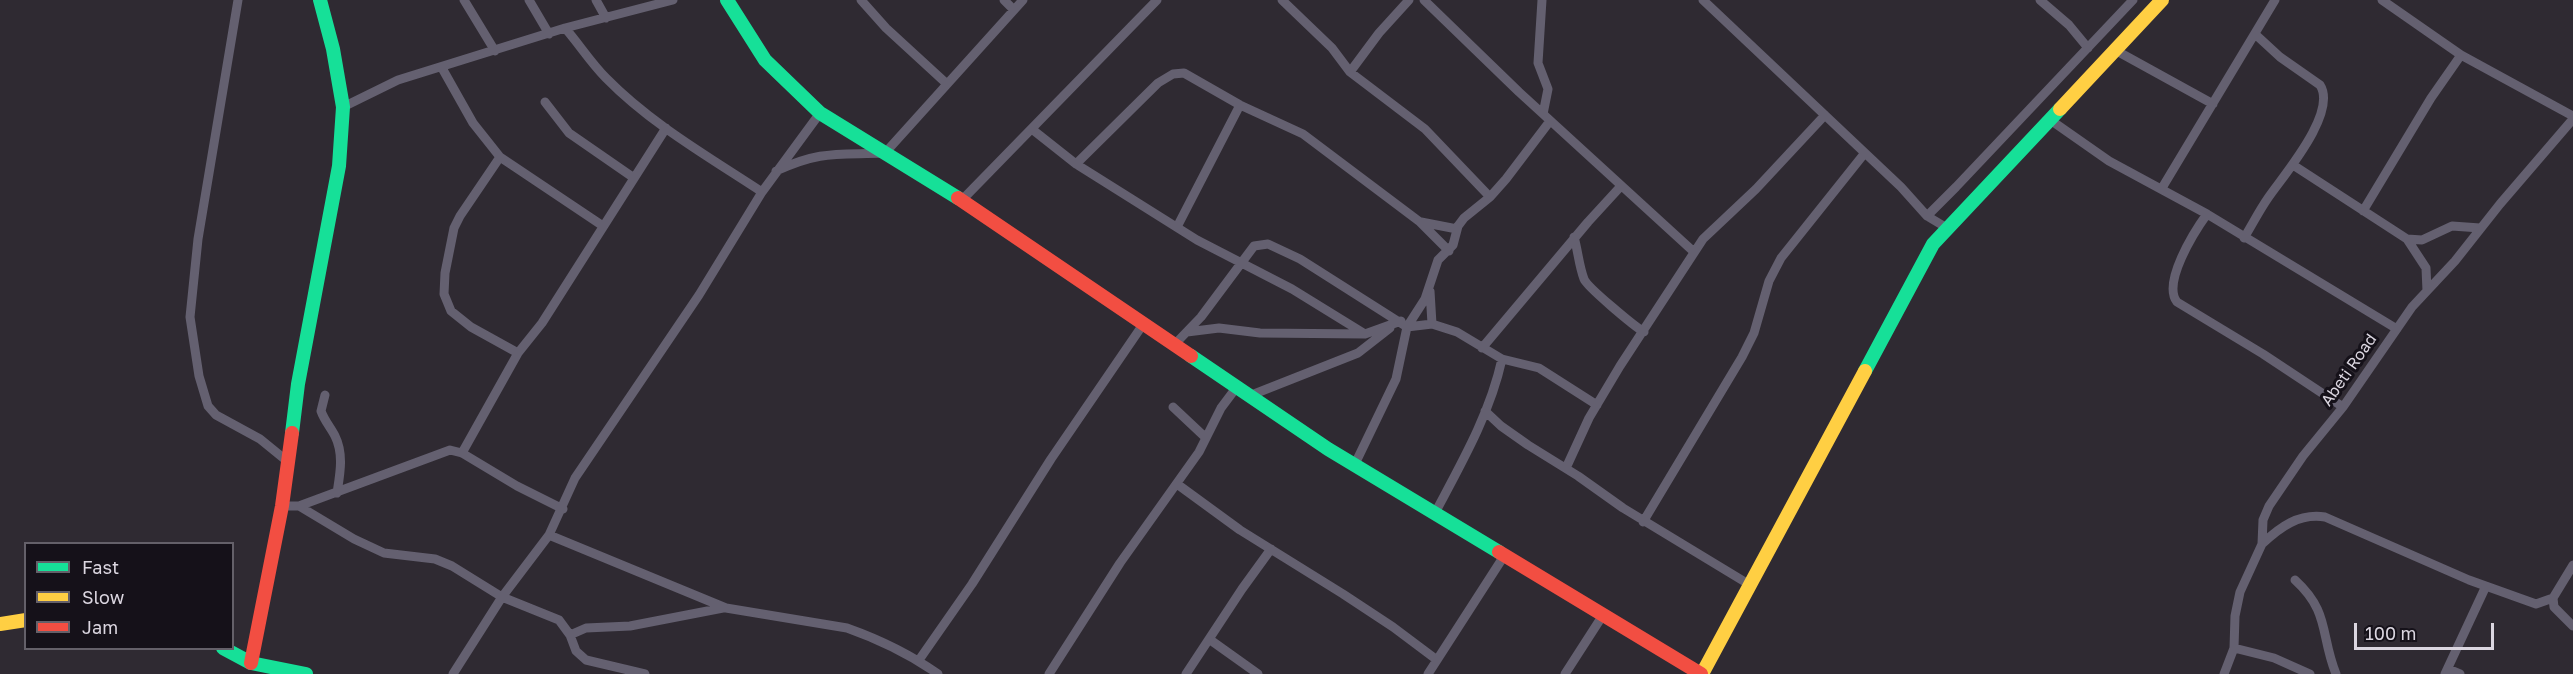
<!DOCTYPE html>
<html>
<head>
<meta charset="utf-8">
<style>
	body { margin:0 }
	#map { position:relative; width:2573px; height:674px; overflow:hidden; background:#2f2a32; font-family:"Golos Text",sans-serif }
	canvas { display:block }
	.legend { position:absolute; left:24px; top:542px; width:210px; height:108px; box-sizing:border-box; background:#151119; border:2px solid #646069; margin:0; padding:8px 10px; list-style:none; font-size:18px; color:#dbd6e0 }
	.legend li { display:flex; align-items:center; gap:12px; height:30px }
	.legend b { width:30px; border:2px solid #646069 }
	.scale { position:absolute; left:2354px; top:623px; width:140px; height:27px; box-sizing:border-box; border:3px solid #dbd6e0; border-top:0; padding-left:8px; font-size:18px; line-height:21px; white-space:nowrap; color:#dbd6e0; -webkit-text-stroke:4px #151119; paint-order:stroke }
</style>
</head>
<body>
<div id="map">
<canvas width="2573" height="674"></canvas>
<ul class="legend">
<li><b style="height:8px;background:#16e098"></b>Fast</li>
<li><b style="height:8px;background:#ffcf43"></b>Slow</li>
<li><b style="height:8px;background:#f24e42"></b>Jam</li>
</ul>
<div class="scale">100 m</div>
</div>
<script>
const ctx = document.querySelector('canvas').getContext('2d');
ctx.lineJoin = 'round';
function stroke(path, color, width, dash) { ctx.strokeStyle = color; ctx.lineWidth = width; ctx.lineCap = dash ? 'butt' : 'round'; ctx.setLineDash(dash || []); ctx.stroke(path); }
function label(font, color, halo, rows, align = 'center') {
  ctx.font = font + ' "Golos Text",sans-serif'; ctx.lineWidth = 6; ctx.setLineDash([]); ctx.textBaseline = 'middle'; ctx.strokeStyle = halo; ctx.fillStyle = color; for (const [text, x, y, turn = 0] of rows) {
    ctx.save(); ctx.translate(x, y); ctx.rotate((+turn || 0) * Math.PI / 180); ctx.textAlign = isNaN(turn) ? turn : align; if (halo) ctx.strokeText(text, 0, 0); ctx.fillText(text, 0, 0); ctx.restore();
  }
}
const street = new Path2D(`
	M238,0L198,239L190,317L199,376L208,406L216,415L260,439L287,461
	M464,0L495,51
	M529,0L549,34
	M596,0L606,18
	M861,0L886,28L947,84
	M1004,0L1014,10
	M1282,0L1332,48L1350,72L1425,129L1490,197
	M1424,0L1519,92L1694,252
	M1542,0L1538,63L1548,89L1543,114
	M1703,0L1901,187L1927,216L1947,228
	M2040,0L2069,25L2088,48
	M2382,0L2461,55L2573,116
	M565,28C579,44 591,63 606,78C651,124 709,157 762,192
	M2115,50L2213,104
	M442,68L473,123L500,157L603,226
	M1350,72L1379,33L1409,0
	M545,102L569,133L634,178
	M343,107L398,80L565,28L673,0
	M2049,119L2109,161L2207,214L2397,329
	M1033,130L1076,164L1197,240L1292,289L1365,334
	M500,157L460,216L454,228L445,273L444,294L451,311L471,327L518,353
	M1076,164L1158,83L1173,74L1184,73L1240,105L1303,134L1420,222L1449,251
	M2293,165L2407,239L2422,240L2452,226L2480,228
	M776,171C821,150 838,155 885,153L1023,0
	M2162,188L2275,0
	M962,200L1157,0
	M2363,211L2431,98L2461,55
	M2207,214C2194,232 2162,283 2177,302L2263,354L2343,407
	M1927,216L1956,187L2133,0
	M1421,222L1457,229
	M1177,227L1240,105
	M1574,237C1578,251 1579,266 1584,279C1587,287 1634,326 1644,332
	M2244,238C2252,225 2259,211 2268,198C2283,176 2338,113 2320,85L2280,57L2255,34
	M2407,239L2426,268L2427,291
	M1430,291L1432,324
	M1187,332L1219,328L1260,333L1365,334L1401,321
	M1175,344L1201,317L1254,246L1268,244L1300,259L1407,327L1432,324L1457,332L1502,359L1539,368L1597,405
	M1482,348L1588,222L1621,186
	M325,395L321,411C324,420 331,428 335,436C344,454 340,474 337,493
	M1249,396L1358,353L1390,328
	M1173,407L1206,438
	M1485,411L1501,426L1528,445L1578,476L1623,508L1750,585
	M462,453L518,353L542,323L666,128
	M1354,466L1396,379L1407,327L1425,299L1438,260L1453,245L1458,226L1464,218L1490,197L1506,179L1550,121
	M1566,468L1589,418L1620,366L1703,239L1756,189L1825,115
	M1177,484L1240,530L1343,594L1393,627L1437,660
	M282,506H299L354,539L384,553L435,559L452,566L502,597L559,620L570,635L576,651L586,660L645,674
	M299,506L450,450L462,453L517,486L563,509
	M1435,513C1461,464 1490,414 1502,359
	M1643,522L1742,357L1754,333L1769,281L1781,258L1864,154
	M549,535L726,608L847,628C878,639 911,655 938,674
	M2262,544C2280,527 2299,513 2325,517L2469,580L2536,604L2553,598L2573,565
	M2295,580C2330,612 2320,634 2336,674
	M2553,598L2554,607L2573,626
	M570,635L586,628L630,626L723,608
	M1209,639L1258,674
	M2234,648L2274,658L2310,674
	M919,660L972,584L1051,459L1144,323
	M2448,669L2460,674
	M453,674L502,597L549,535L575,478L699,295L762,192L820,113
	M1049,674L1120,563L1199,452L1221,408L1236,388
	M1186,674L1242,589L1271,549
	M1428,674L1504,556
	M1565,674L1603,615
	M2224,674L2234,648L2235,616L2240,592L2262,544L2263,520L2269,506L2303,456L2343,407L2412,307L2455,261L2500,204L2573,119
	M2445,674L2486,586`);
const fast = new Path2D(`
	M727,0L765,60L820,113L958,198
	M1191,356L1328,449L1499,552
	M1865,371L1933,244L2060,109
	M292,433L298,384L339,166L343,107L333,49L320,0
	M223,648L251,663L306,674`);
const slow = new Path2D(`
	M2060,109L2162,0
	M0,624L26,620
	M1702,674L1865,371`);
const jam = new Path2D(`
	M958,198L1191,356
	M1499,552L1701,674
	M251,663L282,506L292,433`);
const streetNames = [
	["Abeti Road",2349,370,-55]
];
stroke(street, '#646070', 9);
stroke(fast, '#16e098', 14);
stroke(slow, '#ffcf43', 14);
stroke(jam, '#f24e42', 14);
label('16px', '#dbd6e0', '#151119', streetNames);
</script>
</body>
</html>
